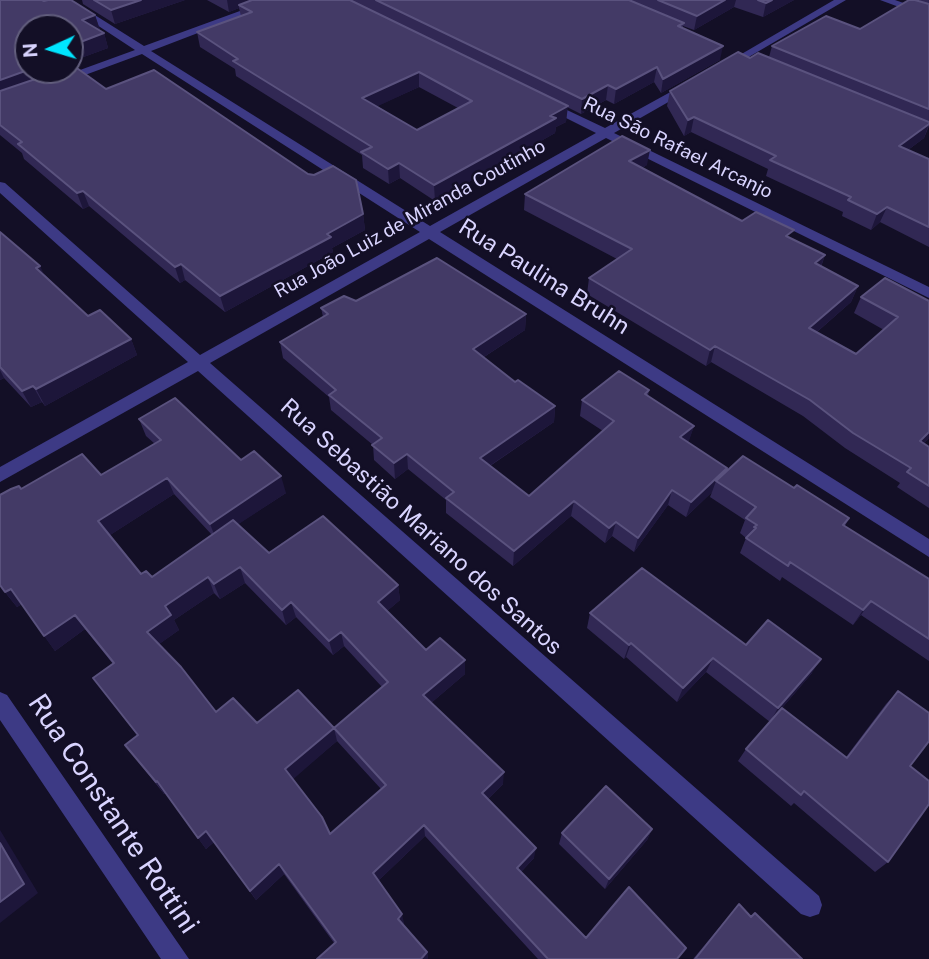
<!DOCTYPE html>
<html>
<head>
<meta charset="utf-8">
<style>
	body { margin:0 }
	#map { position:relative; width:929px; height:959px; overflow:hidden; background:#130f26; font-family:"Public Sans",sans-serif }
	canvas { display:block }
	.north { position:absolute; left:14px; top:14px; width:70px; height:70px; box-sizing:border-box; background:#130f26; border:2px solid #625e7d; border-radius:50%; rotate:266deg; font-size:19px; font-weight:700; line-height:28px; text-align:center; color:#d9d4ff }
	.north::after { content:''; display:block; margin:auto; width:24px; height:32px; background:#00e5ff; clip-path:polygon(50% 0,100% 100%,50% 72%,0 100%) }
</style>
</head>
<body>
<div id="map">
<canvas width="929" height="959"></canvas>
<div class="north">N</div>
</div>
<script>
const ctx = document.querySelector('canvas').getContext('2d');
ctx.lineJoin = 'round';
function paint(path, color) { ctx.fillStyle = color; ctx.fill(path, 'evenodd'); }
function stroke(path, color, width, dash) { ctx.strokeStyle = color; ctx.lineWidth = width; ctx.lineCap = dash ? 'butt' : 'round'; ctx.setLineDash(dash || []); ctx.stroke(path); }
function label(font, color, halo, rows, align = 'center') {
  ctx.font = font + ' "Public Sans",sans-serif'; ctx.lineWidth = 5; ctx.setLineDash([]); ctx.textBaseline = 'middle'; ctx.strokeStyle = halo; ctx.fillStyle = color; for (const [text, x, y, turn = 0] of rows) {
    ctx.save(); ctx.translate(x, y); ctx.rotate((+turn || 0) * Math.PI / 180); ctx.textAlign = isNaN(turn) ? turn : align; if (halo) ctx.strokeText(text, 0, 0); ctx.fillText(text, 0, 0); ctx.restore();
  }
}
const minor = new Path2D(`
	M59,0H71L144,46L270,0H284L151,51L430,226L596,133L542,106V102H550L605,128L685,84H693V88L614,133L929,287V298L606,138L440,232L929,539V557L429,239L210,363L819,896L822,905L819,914L810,917L801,914L198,371L0,482V467L188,362L0,193V182L5,183L200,355L420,232L142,54L66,82H58V78L135,50Z
	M834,0H846L730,68L721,66Z
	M880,0H895L929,12V18Z
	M0,692L7,695L189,959H161L0,720Z`);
const wall = new Path2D(`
	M0,0L44,1L95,15L100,30H99L104,33L108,48L70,62V28L28,70L106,89L363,214L365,230L332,248L333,252L225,312L185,280L180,283L89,206L83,209L24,159L22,153L0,135Z
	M82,0H185L115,24L83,4Z
	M207,0H794L763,17L734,7L694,30L683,26V28L720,60L661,93L654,82L614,104L606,100L581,114L567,107L566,122L556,127L555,133L435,201L400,178L389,184L363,168L362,155L236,76L235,69L200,47L197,32L241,16L239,8L229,12ZM419,87L458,108L417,130L377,106Z
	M920,0H929V126L924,138L908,150L929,159V247L880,222L871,230L842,216L843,212L766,176L768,169L691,132L684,136L667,106L670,91L750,58L769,57L772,46L860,29L919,1Z
	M647,165L642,168L742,221L791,238L825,255L821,267L858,286L851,302L817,332L856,354L884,330L854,313L861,297L929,301V438L923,444L929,447V508L897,487L900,483L845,448L803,416L711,362L706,366L587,294L589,278L617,259L524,210L525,194Z
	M0,232L88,316L131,339L137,355L45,406L42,402L31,407L4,378L0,380Z
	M356,301L526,314L525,330L484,357L515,382L555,406L554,422L490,466L529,496L603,431L580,416L582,400L649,390L648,396L694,426L688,442L726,472L794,488L849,518L845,526L929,579V661L861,615L853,625L782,577L780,581L740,553L746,538L740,533L745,520L710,497L712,492L686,517L668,505L634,552L612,536L605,543L571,516L513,566L446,513V500L408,469L395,479L374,460L373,445L331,410L329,397L283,358L280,342L323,317L321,308Z
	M139,419L241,460L286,493L238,524L269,553L398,585L400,600L387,611L426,650L465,674L431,703L503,784L488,799L534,858L521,872L586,938L677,959H538L425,836L378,881L404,923L403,924L427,952L428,959H317L334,943L284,874L256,900L214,842L206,849L166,793L164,794L125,745L137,735L93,678L113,664L85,629L55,651L22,604L17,607L0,586L21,489L101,475L155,444L146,436ZM174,494L212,535L152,577L141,574L110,535ZM245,583L286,625L296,617L333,655L344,646L382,687L334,728L257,723L216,712L159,644L179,630L174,620L214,593L220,599ZM337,741L381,789L330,834L292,779Z
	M590,613L746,645L812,673L782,708L846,757L886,704L898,691L910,766L888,862L875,872L794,803L791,806L738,761L746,749L770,722L706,672L677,702L626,657L624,659L587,628Z
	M652,829L647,840L605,889L559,844L562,833Z
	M739,904L751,917L802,959H693Z`);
const shadedWall = new Path2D(`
	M141,0H185L115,24L111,10Z
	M227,0H262L239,5V8L229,12Z
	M725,0H736L734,7L694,30L697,16Z
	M772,0H794L763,17L766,3Z
	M95,15L100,30L87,34L82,20Z
	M104,33L108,48L70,62V46Z
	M723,46L720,60L661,93L663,79Z
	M657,67L654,82L614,104L616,89Z
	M28,70H66L0,97V80Z
	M419,72V87L363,113L362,98Z
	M608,85L606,100L581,114L582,99Z
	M568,106L566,122L556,127L555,133L435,201L434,185L550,116Z
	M694,117L691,132L684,136L688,120Z
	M929,124L924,138L893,161L899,146Z
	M650,150L647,165L627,177L629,161Z
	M399,163L400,178L389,184L388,169Z
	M83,191L89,206L83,209L77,193Z
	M887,207L880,222L871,230L877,214Z
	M363,214L365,230L332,248L333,252L225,312L220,296Z
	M825,255L819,271L815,263Z
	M181,264L185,280L180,283L175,267Z
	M40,266L48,282L36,268Z
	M858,286L851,302L803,344L809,328Z
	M526,314L525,330L473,364V349Z
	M131,339L137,355L45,406L36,389Z
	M715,346L711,362L706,366L710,350Z
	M0,370L4,378L0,380Z
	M33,386L42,402L31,407L22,391Z
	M555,406L554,422L479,473L480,458Z
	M694,426L689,441L676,453L680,437Z
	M929,432V438L910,457L920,441Z
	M407,454L408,469L395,479L394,463Z
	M727,468L722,483L716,481L712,492L686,517L691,502Z
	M281,476L286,493L216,539L210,524Z
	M167,478L174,494L107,537L98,521Z
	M672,490L668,505L634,552L638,538Z
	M574,501L571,516L513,566L514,551Z
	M616,522L612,536L605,543L609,528Z
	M240,567L245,583L220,599L214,584Z
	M208,577L214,593L174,620L179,630L155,647L147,632L165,606Z
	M398,585L400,600L380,617L378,602Z
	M11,589L22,604L17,607L5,592Z
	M871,601L861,615L853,625L863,610Z
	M291,602L296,617L286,625L282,610Z
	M75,615L85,629L55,651L44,636Z
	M341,632L344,646L333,655L329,641Z
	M631,643L626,657L624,659L629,645Z
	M713,658L706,672L677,702L683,688Z
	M821,659L812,673L770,722L778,708Z
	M465,660V674L424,709L423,695Z
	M334,728L337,741L290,782L285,769Z
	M504,772L503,784L482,805V793Z
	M157,781L166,793L164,794L156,782Z
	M424,825L425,836L376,883L373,873Z
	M652,829L647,840L605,889L609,879Z
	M0,830L38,893L0,923Z
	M206,831L214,842L206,849L198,838Z
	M536,848L534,858L515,878L517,868Z
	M279,864L284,874L256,900L250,891Z
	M402,914L404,923L400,927L398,919Z
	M427,952L428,959H421Z`);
const building = new Path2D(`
	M0,0H42L44,1L48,0H71L95,15L82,20L104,33L70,46V28H28V70L0,80Z
	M94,0H141L111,10Z
	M252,0H350L568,106L550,116L556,118L434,185L399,163L388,169L361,152L372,147L233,61L238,59L197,32L252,12L239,5ZM419,72L472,101L417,130L362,98Z
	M376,0H629L684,23L678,26L723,46L663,79L657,67L616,89L608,85L582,99Z
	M658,0H725L697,16Z
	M758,0H772L766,3Z
	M909,0H915L929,4V109L772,46L826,16L860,29Z
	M738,52L750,58L758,53L929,122V124L899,146L929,159V227L887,207L877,214L848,200L851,197L770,160L776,156L694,117L688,120L670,91Z
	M74,66L106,89L154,70L308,174L314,175L333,166L356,180L363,214L327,234L331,237L220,296L181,264L175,267L83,191L77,193L18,144L22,142L0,125V91L62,70H70V67Z
	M622,136L650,150L629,161L742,221L756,212L794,230L786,236L825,255L815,263L858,286L809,328L856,354L898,317L861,297L885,278L929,301V432L920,441L929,447V486L907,472L911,468L853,433L810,400L715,346L710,350L589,278L632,249L525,194Z
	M0,232L40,266L36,268L88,316L100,310L131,339L36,389L33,386L22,391L0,367Z
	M437,258L526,314L473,349L515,382L518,380L555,406L480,458L529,496L614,421L582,400L619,371L649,390L645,394L694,426L680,437L727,468L691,502L672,490L638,538L616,522L609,528L574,501L514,551L446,498L454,492L407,454L394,463L372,445L382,438L329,395L336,390L280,342L328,314L321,308L344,296L356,301Z
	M175,398L241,460L254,451L281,476L210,524L167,478L98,521L141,574L146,571L152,577L233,520L269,553L323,516L398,585L378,602L426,650L440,638L465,660L423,695L504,772L482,793L536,848L517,868L586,938L629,887L686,948L677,959H548L424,825L373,873L402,914L398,919L427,952L421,959H317L336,942L279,864L250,891L206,831L198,838L157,781L156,782L125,745L138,735L93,678L114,663L75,615L44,636L11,589L5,592L0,585V495L11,489L19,486L21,489L82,454L101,475L161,440L139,419ZM240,567L282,610L291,602L329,641L341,632L388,682L334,728L298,690L257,723L233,698L216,712L181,667L147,632L171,615L165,606L208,577L214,584ZM334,728L386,785L330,834L322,817L285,769Z
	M743,456L794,488L797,485L849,518L843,525L929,579V639L871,601L863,610L790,562L788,566L746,538L756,528L754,527L757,525L746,518L756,507L716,481Z
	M642,568L746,645L768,620L821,659L778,708L713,658L683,688L631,643L629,645L590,613Z
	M898,691L929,713V741L910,766L929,781V804L888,862L804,791L801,795L746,749L782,708L847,758Z
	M606,786L652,829L609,879L562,833Z
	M0,843L24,884L0,902Z
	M739,904L751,917L755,913L802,959H695Z`);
const farStreetnames = [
	["Rua São Rafael Arcanjo",678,148,26],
	["Rua João Luiz de Miranda Coutinho",410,219,-29]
];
const streetNames = [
	["Rua Paulina Bruhn",544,277,32],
	["Rua Sebastião Mariano dos Santos",421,527,42]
];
const nearStreetnames = [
	["Rua Constante Rottini",113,814,56]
];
paint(minor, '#3d3a85');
paint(wall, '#312854');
paint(shadedWall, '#1d163a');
paint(building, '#433a66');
stroke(building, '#5a527e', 2);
label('19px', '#d9d4ff', '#130f26', farStreetnames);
label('23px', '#d9d4ff', '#130f26', streetNames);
label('28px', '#d9d4ff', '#130f26', nearStreetnames);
</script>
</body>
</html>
